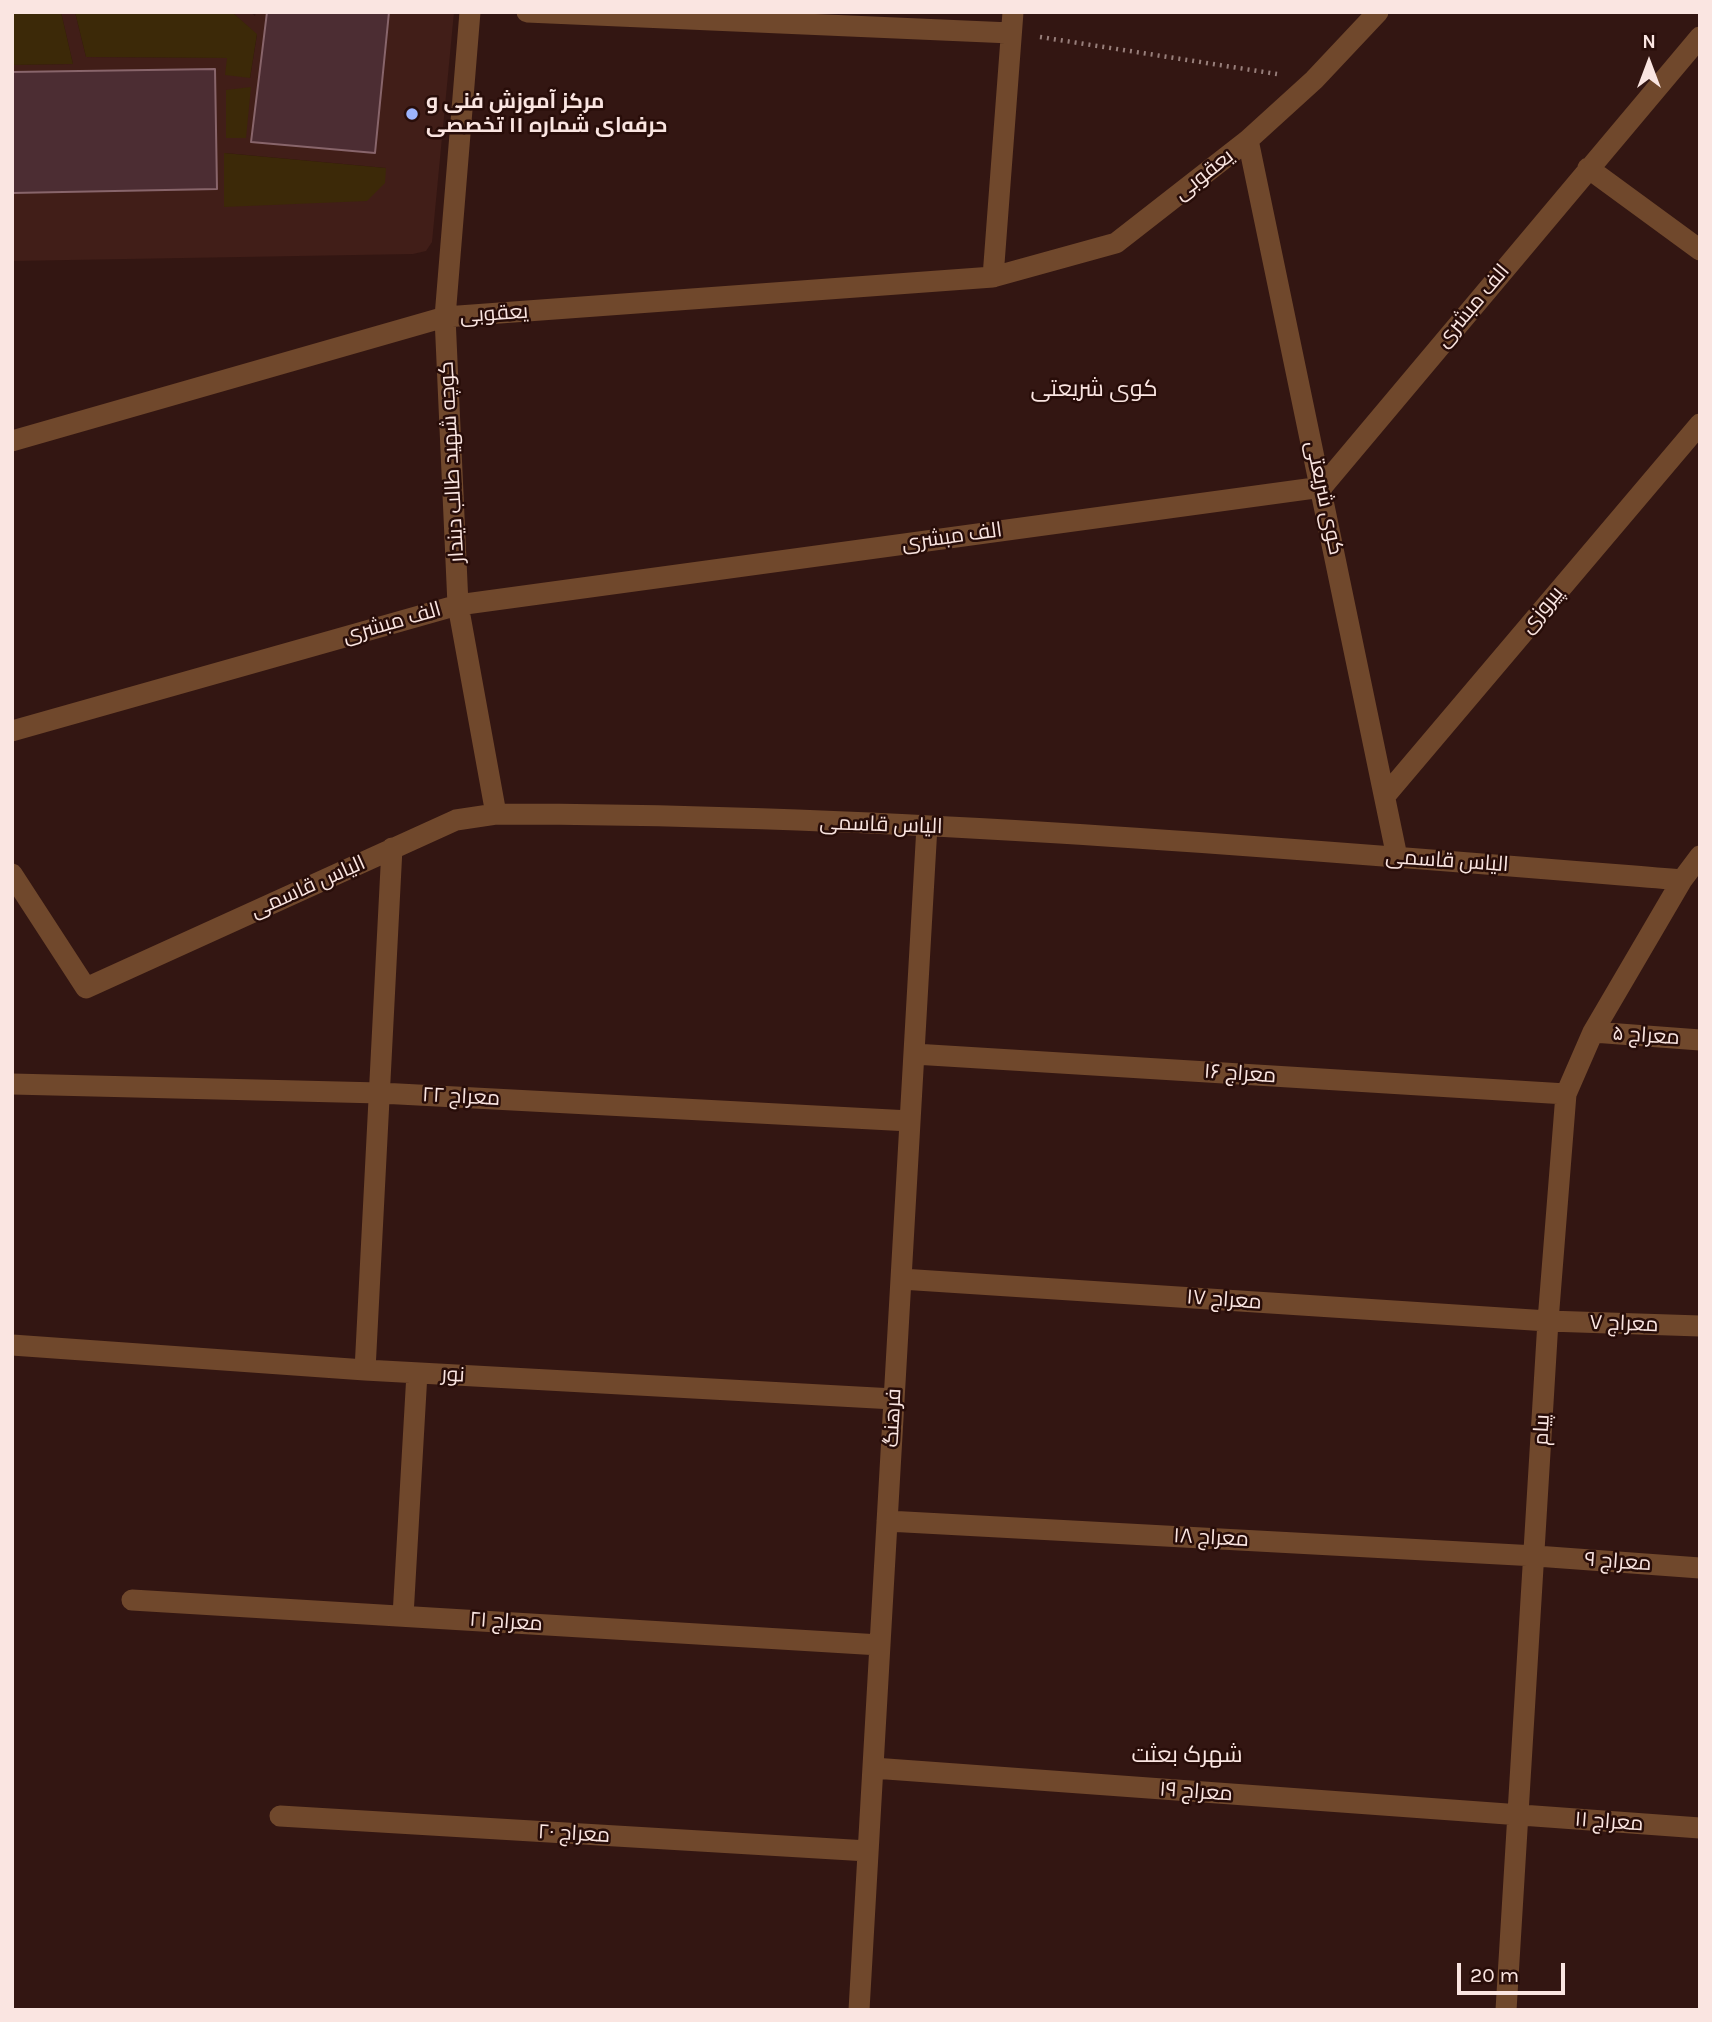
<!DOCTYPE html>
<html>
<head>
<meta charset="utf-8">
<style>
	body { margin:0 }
	#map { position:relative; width:1712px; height:2022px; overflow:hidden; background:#331612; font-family:Karla,sans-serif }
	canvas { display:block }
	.frame { position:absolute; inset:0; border:14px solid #fae5e1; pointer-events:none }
	.north { position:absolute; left:1614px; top:28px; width:70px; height:70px; -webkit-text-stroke:5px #280d09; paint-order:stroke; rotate:0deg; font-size:19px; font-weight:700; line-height:28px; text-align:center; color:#fae5e1 }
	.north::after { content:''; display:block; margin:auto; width:24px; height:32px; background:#fae5e1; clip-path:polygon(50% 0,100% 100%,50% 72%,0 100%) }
	.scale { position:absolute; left:1457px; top:1963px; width:108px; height:32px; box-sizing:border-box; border:4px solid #fae5e1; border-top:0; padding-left:9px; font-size:21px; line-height:24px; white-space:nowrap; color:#fae5e1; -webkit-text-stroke:5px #280d09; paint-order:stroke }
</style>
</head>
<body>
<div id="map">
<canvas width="1712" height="2022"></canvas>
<div class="frame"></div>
<div class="north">N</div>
<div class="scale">20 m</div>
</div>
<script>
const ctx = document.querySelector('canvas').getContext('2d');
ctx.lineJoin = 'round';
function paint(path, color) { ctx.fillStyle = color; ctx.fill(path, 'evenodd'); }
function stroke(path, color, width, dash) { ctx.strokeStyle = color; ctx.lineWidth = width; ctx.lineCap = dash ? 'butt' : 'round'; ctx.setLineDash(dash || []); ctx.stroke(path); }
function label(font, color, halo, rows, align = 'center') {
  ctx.font = font + ' Karla,Cairo,sans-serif'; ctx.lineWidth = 5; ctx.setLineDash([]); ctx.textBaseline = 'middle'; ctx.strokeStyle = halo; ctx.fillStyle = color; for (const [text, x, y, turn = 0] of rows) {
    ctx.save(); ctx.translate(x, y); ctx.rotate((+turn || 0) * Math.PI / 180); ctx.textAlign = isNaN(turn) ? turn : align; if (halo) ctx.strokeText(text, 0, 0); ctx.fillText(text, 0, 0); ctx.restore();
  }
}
const built = new Path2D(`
	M61,12H75L86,57L228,58L250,78L257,35L232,12H250L255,16L256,12H267L252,142L375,153L389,12H454L432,242L426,251L413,254L12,261V193L217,189L215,69L12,72V65L73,64ZM225,153L386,168L224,206Z`);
const green = new Path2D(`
	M12,12H61L73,64L12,65Z
	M75,12H232L257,34L250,78L225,75L227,58L86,57Z
	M251,87L246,138H226V90Z
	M224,153L386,168L385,183L367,201L224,207Z`);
const building = new Path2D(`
	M267,12H389L375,153L251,142Z
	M215,69L217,189L12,193V72Z`);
const path = new Path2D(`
	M1040,37L1277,74`);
const minor = new Path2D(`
	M470,12L445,317L458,605L496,814
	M527,12L1011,33
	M1248,140L1397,857
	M1588,168L1700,250
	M993,277L1013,12
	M12,441L445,317L993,277L1116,243L1248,140L1314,80L1378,12
	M12,731L458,605L1322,487L1700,37
	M1385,796L1700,424
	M12,874L86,988L456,820L496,814C892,814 1288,848 1682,880L1700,856
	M1593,1032L1700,1040
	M914,1054L1566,1094
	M12,1084L380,1093L910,1121
	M901,1279L1548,1321L1700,1326
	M12,1345L365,1370L894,1399
	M365,1370L392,848
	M887,1521L1536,1556L1700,1568
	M132,1600L880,1645
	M403,1616L417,1373
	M873,1768L1700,1828
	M280,1816L868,1851
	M859,2010L927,826
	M1506,2010L1548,1321L1566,1094L1593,1032L1682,880`);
const markers = [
	[412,114,7,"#9cb4fd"]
];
const poiNames = [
	["مرکز آموزش فنی و",426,102],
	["حرفه‌ای شماره ۱۱ تخصصی",426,126]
];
const streetNames = [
	["یعقوبی",1204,175,-38],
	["الف مبشری",1473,306,-50],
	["یعقوبی",494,314,-4],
	["کوچه شهید طالب دیندار",452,462,-93],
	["کوی شریعتی",1324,498,78],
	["الف مبشری",952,537,-8],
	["پیروزی",1542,610,-50],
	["الف مبشری",392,623,-16],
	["الیاس قاسمی",881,825,2],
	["الیاس قاسمی",1447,861,4],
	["الیاس قاسمی",308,887,-24],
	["معراج ۵",1646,1036,4],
	["معراج ۱۶",1240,1074,4],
	["معراج ۲۲",461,1097,3],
	["معراج ۱۷",1224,1300,4],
	["معراج ۷",1624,1324,2],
	["نور",453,1375,3],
	["فرهنگ",893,1418,-87],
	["پیام",1542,1430,-87],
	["معراج ۱۸",1211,1538,3],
	["معراج ۹",1618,1562,4],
	["معراج ۲۱",506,1622,4],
	["معراج ۱۹",1196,1792,4],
	["معراج ۱۱",1609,1822,4],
	["معراج ۲۰",574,1834,3]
];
const neighbourhoodNames = [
	["کوی شریعتی",1094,389],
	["شهرک بعثت",1187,1755]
];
paint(built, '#411e18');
paint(green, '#3c2908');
paint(building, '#4c2d33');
stroke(building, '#88656b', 2);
stroke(path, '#987f7b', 4.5, [2, 5]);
stroke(minor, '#70482c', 21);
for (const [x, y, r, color] of markers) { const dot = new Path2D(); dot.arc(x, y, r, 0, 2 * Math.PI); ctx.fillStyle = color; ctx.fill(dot); stroke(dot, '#280d09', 2.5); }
label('bold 21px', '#fae5e1', '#280d09', poiNames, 'left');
label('21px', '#fae5e1', '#280d09', streetNames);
label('23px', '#fae5e1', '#280d09', neighbourhoodNames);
</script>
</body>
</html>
